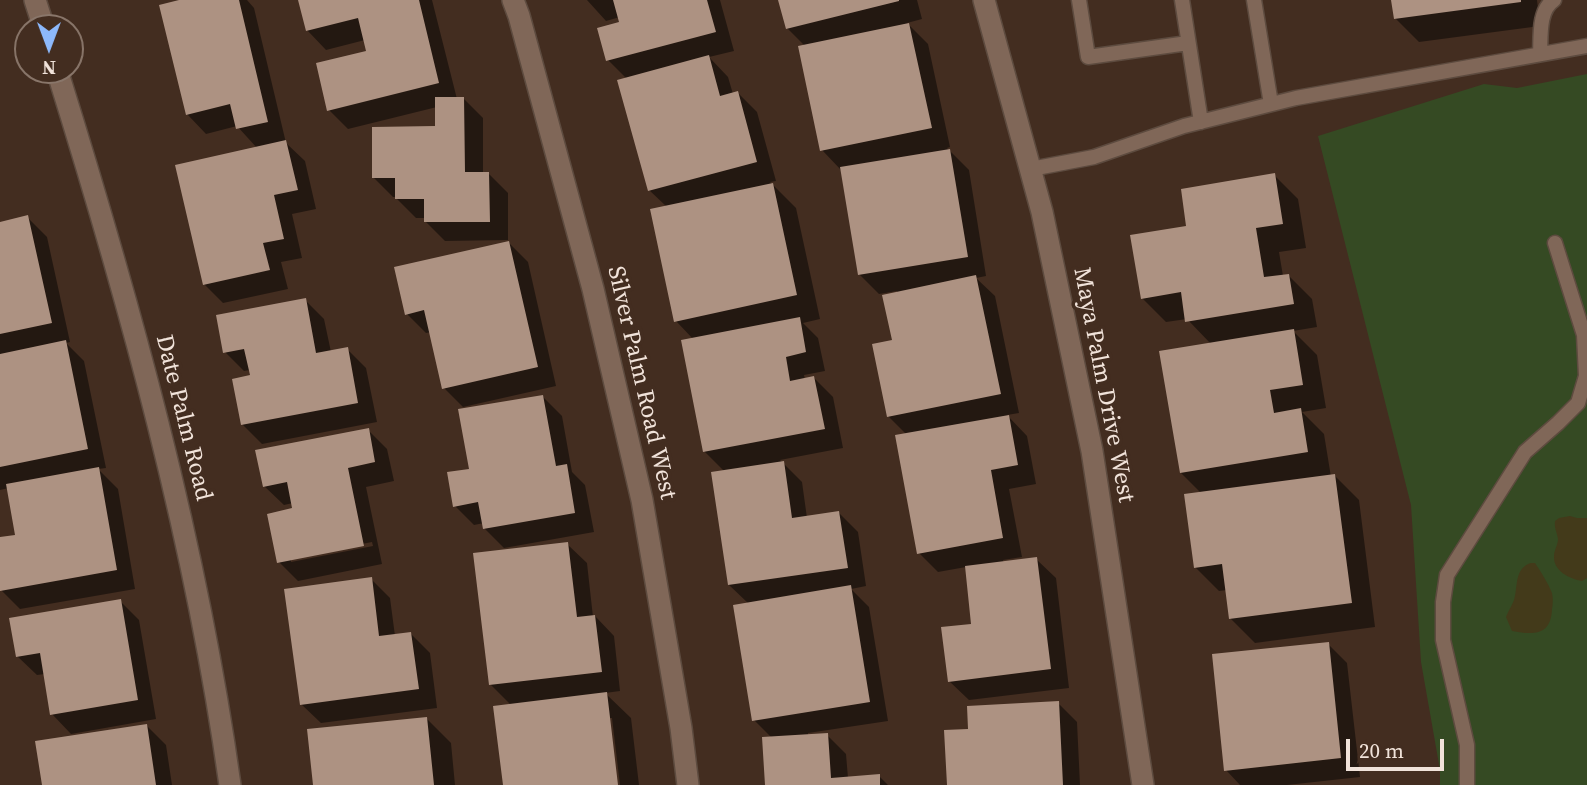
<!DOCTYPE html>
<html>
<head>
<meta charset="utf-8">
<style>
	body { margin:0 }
	#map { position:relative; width:1587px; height:785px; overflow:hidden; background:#432d20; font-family:"Source Serif 4",serif }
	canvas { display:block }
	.north { position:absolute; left:14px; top:14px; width:70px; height:70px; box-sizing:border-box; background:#432d20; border:2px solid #89766a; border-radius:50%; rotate:180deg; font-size:19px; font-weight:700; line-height:28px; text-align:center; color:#f1e3da }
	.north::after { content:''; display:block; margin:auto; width:24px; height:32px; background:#8db9fc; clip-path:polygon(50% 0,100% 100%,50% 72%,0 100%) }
	.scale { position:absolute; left:1346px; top:739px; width:98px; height:32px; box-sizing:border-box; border:4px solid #f1e3da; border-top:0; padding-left:9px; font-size:21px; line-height:24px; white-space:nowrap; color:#f1e3da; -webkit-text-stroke:5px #432d20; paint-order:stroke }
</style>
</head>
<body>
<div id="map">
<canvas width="1587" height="785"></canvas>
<div class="north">N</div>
<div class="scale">20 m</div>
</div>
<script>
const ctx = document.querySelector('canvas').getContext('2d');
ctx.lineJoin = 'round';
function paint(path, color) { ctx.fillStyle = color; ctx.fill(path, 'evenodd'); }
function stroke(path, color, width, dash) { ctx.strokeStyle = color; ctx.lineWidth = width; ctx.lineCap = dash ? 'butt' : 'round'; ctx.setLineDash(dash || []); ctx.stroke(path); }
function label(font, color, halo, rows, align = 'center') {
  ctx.font = font + ' "Source Serif 4",serif'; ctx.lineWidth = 7; ctx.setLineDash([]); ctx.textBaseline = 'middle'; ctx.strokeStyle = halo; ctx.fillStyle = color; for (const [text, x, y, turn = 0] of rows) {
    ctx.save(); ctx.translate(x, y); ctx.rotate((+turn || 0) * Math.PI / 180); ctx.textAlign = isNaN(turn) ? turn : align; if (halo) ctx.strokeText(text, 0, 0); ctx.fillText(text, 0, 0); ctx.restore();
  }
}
const green = new Path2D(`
	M1587,74V785H1440V770L1421,662L1411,505L1318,136L1484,84L1517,88Z`);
const sand = new Path2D(`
	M1570,516L1577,518H1587V578L1582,581C1570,579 1553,571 1554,556C1554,550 1558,545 1558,539C1557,532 1554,528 1555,521L1559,518Z
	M1531,563H1535C1541,572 1548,583 1552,593C1553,598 1553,604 1552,609C1551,636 1533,635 1512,631L1506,617C1508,611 1512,606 1514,600C1518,587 1514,568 1531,563Z`);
const shadow = new Path2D(`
	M187,0H247L254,8L286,143L305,161L316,209L292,214L302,258L281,262L288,289L223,303L204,284L257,148L237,126L206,134L187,114Z
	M300,0H432L457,99H464L483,118V174H489L508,193V240L445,241L426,222V218H416L397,199V197H393L374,178L437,128V107L348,129L329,110L368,52L365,40L326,50L307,30Z
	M587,0H720L734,51L709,57L728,77L733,94L738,93L757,112L776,181L770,182L796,208L820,319L803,323L818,338L825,371L804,375L805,380L814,378L833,397L843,448L780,460L802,482L807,518L839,513L858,532L866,586L851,589L869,607L888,721L808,733V736L827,735L846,754L848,778L879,776L888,785H767L772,738L754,720L749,604L729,585L725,472L705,452L694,340L676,321L667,207L649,190L627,79L608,60L621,23L620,17L606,21Z
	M780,0H917L922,19L907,23L928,44L950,147L947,148L969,170L986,276L976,278L995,296L1019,413L1007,415L1027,436L1036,484L1009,489L1022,557L1003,560L1004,563L1036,559L1056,578L1069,688L969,700L949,681L973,626L966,567L938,572L919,553L907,435L889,417L897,291L879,294L859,274L841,170L822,150L805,46L787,28Z
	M1393,0H1537L1540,26L1419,42L1395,18Z
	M1274,175L1298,199L1306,248L1279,252L1283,276L1288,275L1312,299L1317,327L1293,331L1317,355L1326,408L1302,412L1324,434L1331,477L1335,476L1359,500L1375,627L1255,643L1231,619L1227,590L1219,591L1195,567L1202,494L1181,473L1211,344L1187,319L1166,322L1142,298L1188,227Z
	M27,217L47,237L70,342L66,343L84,361L106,468L98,469L118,489L135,589L20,609L1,590L0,585V539L17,536L9,488L0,490V223Z
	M509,243L528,262L556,386L463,407L444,388L431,332L426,333L407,314Z
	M305,300L324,319L331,352L347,349L366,368L377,422L262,444L243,425L252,376L250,370L244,371L225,352Z
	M543,397L562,416L572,472L585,485L594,532L504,548L485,529L484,523L474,525L455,506L471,470Z
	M368,430L387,449L394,481L366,487L382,564L298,581L279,562L294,510L293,503L284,505L264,486ZM372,542L373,546L291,562V558Z
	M567,544L587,563L593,617L595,616L614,636L620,691L605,693L631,718L639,785H620L612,718H609L617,785H505L511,705L490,684Z
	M371,579L390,598L395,636L411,634L430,653L437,708L321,723L301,704Z
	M120,601L139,620L156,719L71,734L52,714L45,674L37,675L17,656Z
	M1328,644L1347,663L1360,777L1287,785H1240L1226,770Z
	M1058,703L1077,722L1080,785H949L969,731Z
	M427,719L451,743L455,785H315Z
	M147,726L166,745L172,785H44Z`);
const building = new Path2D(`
	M179,0H239L268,122L236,129L230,104L186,115L159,5Z
	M298,0H419L439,83L327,111L316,63L366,51L358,18L306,31Z
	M613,0H707L716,32L606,61L597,28L619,22Z
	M778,0H899V1L786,29Z
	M1391,0H1521V2L1394,19Z
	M909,23L932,128L820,151L798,46Z
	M709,55L720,96L738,91L757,162L648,191L617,80Z
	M435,97H464L465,172H489L490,222H424V199H395V178H372V127L435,126Z
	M286,140L298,190L274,195L284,239L263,243L270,270L203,285L175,165Z
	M950,149L968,257L858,275L840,167Z
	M1275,173L1283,224L1256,228L1264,277L1289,274L1294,304L1185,322L1181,292L1141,299L1130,235L1186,226L1181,189Z
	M773,183L797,295L674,322L650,209Z
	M28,215L52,323L0,334V222Z
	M509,241L538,367L442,389L424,310L405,315L394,267Z
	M976,275L1001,394L887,417L872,344L892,340L882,295Z
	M306,298L316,353L348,347L358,403L241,425L232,379L250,375L244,349L223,353L216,315Z
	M800,317L806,352L786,357L790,381L814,376L825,429L703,452L681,340Z
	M1294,329L1303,385L1270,390L1274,413L1301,408L1308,452L1180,473L1159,351Z
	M66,340L88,449L0,467V354Z
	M543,395L556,466L567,464L575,513L483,529L478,502L453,507L447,472L469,469L458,409Z
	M1009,415L1018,465L991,470L1003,538L917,554L895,435Z
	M369,428L375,462L348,468L364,546L277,563L267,514L292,508L287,482L263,487L255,450Z
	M784,461L792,518L839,511L848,568L728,585L711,472Z
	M99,467L117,570L0,591V537L15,535L6,484Z
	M1335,474L1352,603L1229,619L1222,564L1194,568L1184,494Z
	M568,542L577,617L595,615L602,672L489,685L473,553Z
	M1037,557L1051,669L948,682L941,627L971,624L965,566Z
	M372,577L379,636L411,632L419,689L300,705L284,589Z
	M851,585L870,702L752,721L733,605Z
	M121,599L138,700L50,715L40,653L16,657L9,618Z
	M1329,642L1341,758L1224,771L1212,654Z
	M607,692L618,785H503L493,706Z
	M1059,701L1063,785H947L944,730L968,729L967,706Z
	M427,717L434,785H313L307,729Z
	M147,724L156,785H42L35,741Z
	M828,733L831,778L880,774V785H765L762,737Z`);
const lane = new Path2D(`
	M1079,0L1088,57L1188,43
	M1182,0L1201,122
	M1254,0L1271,104
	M1540,54C1541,38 1538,10 1554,0
	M1031,169L1094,157L1184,126L1296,98L1587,46
	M1467,785V745L1443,640V602L1447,575L1525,452L1558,423L1578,403L1586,376L1584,335L1555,243`);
const street = new Path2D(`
	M35,0L44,28
	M513,0L519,16L593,289L642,500L681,728L688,785
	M984,0L1042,212L1092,451L1143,785
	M57,70C130,304 196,542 230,785`);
const streetNames = [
	["Silver Palm Road West",641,383,77],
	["Maya Palm Drive West",1103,385,79],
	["Date Palm Road",183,418,76]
];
paint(green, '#354a23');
paint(sand, '#433a1a');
paint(shadow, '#0007');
paint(building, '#ad9282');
stroke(lane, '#5d4b3f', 17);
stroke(street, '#5d4b3f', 24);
stroke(lane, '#806758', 14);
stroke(street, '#806758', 21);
label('24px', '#f1e3da', '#432d20', streetNames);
</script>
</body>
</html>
